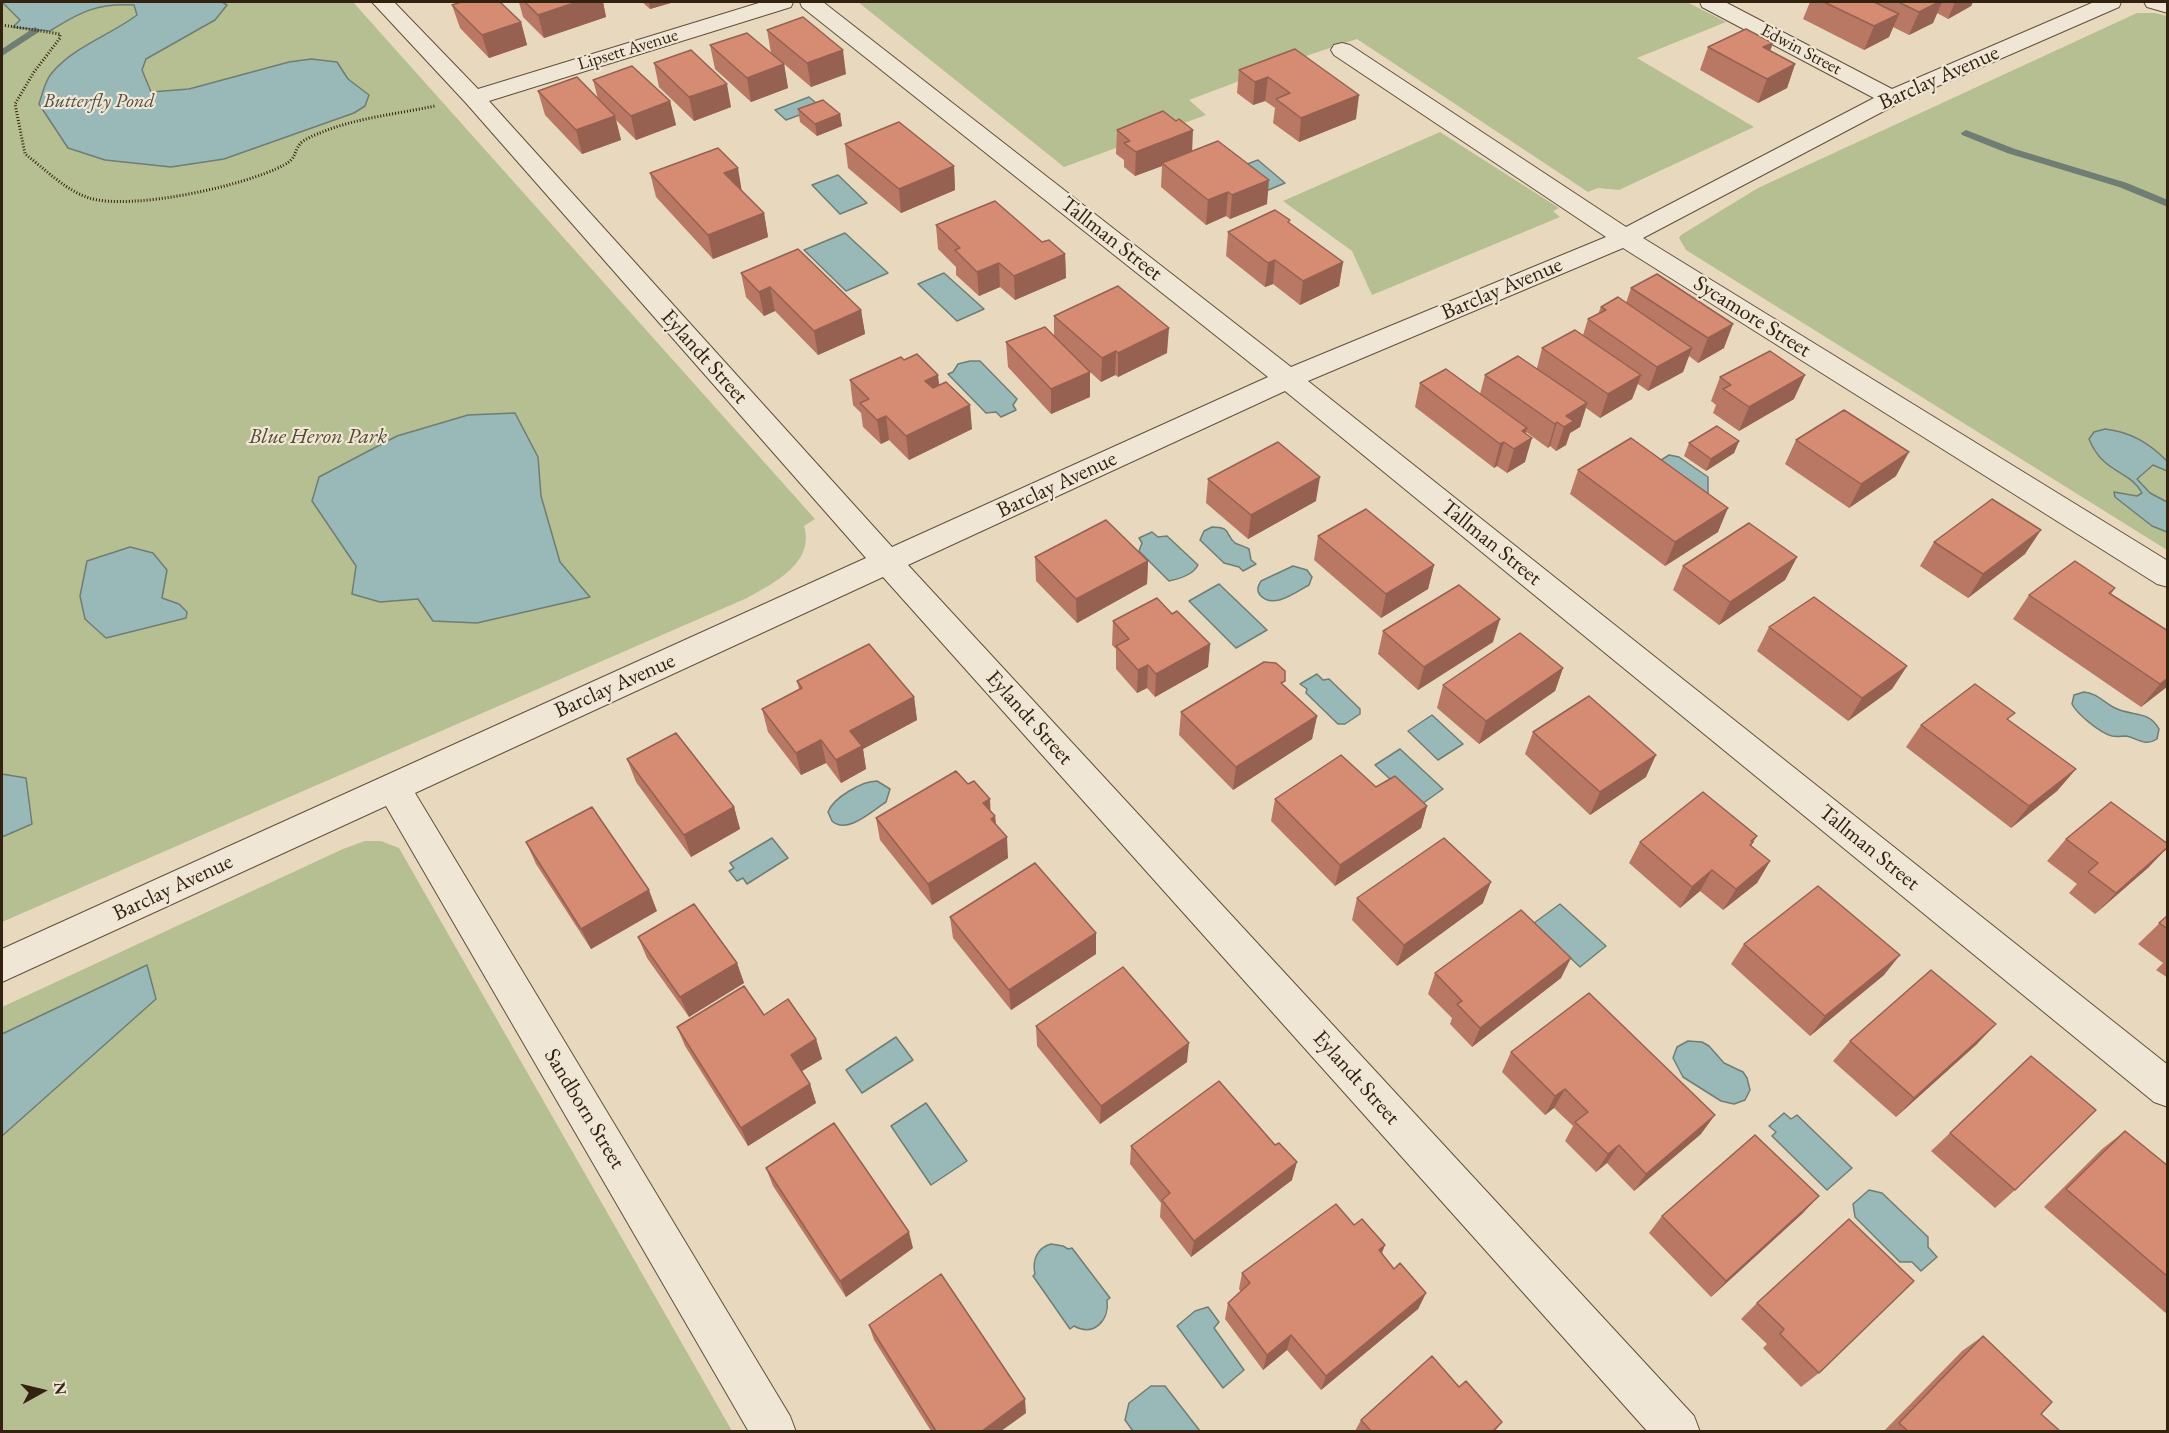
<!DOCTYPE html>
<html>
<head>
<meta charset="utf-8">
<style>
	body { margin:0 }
	#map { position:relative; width:2169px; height:1433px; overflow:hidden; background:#e8d9be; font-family:"EB Garamond",serif }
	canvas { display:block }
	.frame { position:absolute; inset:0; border:3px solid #33220f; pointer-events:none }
	.north { position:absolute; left:12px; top:1361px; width:60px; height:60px; -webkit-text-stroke:4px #f0e6d5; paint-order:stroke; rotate:82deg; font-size:16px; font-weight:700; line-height:24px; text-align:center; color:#33220f }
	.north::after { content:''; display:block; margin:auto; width:21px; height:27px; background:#33220f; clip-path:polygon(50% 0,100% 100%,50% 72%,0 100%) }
</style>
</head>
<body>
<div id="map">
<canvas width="2169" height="1433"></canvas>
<div class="frame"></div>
<div class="north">N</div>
</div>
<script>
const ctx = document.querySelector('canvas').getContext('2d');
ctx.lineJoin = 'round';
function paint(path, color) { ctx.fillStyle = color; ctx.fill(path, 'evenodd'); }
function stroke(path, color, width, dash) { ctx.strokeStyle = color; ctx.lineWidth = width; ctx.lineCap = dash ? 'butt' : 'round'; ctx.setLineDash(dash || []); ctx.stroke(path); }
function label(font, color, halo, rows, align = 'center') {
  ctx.font = font + ' "EB Garamond",serif'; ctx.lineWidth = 4.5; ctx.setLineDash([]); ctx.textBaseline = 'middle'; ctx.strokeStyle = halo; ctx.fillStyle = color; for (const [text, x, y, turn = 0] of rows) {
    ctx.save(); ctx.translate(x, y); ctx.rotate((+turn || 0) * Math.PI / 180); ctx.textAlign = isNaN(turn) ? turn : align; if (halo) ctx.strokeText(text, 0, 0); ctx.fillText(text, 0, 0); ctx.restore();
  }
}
const green = new Path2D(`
	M2,2H353L815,519L804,526C815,563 774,583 747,598L2,922Z
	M858,2H1687L1726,22L1637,58L1754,127L1619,190L1598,188L1588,192L1357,39L1303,57L1189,100L1206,115L1064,167Z
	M2137,13H2155L2167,16V550L1686,250L1679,238L1681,235L1758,188Z
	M1440,132L1559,208L1553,211L1560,217L1372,295L1352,251L1283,201Z
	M365,841H381L399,848L732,1431H2V1007L343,849Z`);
const water = new Path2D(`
	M2,2H222L227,5L215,20L146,59L142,70L151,92L189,89L289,62L311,59L337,62L348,79L369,95L365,106L354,113L224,159L171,167L105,160L68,148L39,104C42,95 45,81 51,74C74,46 109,36 137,15L134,5C97,3 80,12 50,31L13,27L20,20Z
	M809,97L821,107L786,120L775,110Z
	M1258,160L1285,183L1266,191L1239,167Z
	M838,175L867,203L840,214L812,185Z
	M845,233L888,273L846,291L804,250Z
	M944,273L984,309L957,321L918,284Z
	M970,361H980L1017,399L1013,405L1016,410L1001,417L996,412L986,413L948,374L953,372L958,364Z
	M515,413L538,457L541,496L560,562L590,597L477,623L433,621L418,599L380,602L352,594L356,566L312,501L319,477L397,436L468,415Z
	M2105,429C2131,432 2149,443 2167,461V471L2153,465L2137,479L2150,493L2167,502V532L2152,526L2115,497L2114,492L2137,496L2142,493C2130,470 2103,474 2089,439L2094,432Z
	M1669,455L1679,457L1708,477V497L1658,462Z
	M1212,527C1232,527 1225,535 1235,543C1239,545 1244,546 1249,549L1251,560L1256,564L1243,571L1239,567L1224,563L1200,540L1204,531Z
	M1152,532L1158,537L1167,536L1198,565C1193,575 1179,579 1169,581L1139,551L1142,543L1139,538Z
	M130,547L153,553L167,570L162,598L179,604L187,612L186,618L106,638L85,619L80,596L87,561Z
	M1293,566L1307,570L1312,577L1309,585C1296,592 1273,610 1260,595C1256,590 1258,586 1261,581Z
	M1219,584L1267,630L1236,648L1189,601Z
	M1317,674L1323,680L1329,679L1360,709V714L1345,724H1338L1306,693L1307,689L1300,684Z
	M2084,692C2098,694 2102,701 2113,707C2130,717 2148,709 2159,729L2157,739C2145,747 2137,738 2126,736C2121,736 2117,737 2112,736C2100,733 2077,714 2072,704L2074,695Z
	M1432,715L1463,744L1438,760L1408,731Z
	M1400,749L1443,789L1419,806L1375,765Z
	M2,774L26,778L32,824L2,837Z
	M877,781L890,789L886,802C872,811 847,835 832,821L828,812C833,798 862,781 877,781Z
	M772,838L788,858L747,884L743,878L737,881L729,871L734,868L730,863Z
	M1560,904L1606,946L1580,967L1534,923Z
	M147,965L156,999L2,1136V1034Z
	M896,1037L913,1060L862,1093L846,1070Z
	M1688,1041L1702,1042L1709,1046L1724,1063L1743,1072L1747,1078L1750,1090L1745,1100L1734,1104L1721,1101L1683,1077L1673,1058L1677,1047Z
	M926,1103L967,1161L931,1185L891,1126Z
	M1784,1113L1791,1119L1797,1115L1852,1168L1827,1190L1772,1136L1776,1132L1769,1126Z
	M1869,1190L1882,1193L1928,1237V1247L1937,1257L1921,1271L1912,1262H1900L1855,1217L1853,1204Z
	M1051,1244L1063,1246L1068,1249L1072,1248L1110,1298L1107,1300C1110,1320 1094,1337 1074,1326L1070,1329L1033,1276L1035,1274C1032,1260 1037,1248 1051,1244Z
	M1208,1307L1219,1322L1214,1328L1244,1370L1223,1388L1177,1326L1195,1311Z
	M1151,1386H1165L1200,1431H1133L1125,1420L1129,1403Z`);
const stream = new Path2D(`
	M35,27L40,30L39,32L2,56V49Z
	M1966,130L2015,149L2127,183L2168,200V207L2119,187L2007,153L1962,135L1961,133Z`);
const path = new Path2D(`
	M2,25L60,34V38L34,72L15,104L25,154C45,169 65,190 89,198C131,211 245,186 284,165C297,158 293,153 300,144C303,140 314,135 320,133C355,118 397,114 435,106`);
const minor = new Path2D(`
	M372,2H394L478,89L762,2H793L791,7L489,101L892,547L1268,377L802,7L800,2H823L1291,367L1606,237L1334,55L1331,50L1334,45L1342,43L1350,45L1626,227L1874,98L1702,7L1700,2H1725L1892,89L2094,2H2121L2119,7L1899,103L1643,238L2168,561V587L2157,584L1623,248L1308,381L2168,1065V1107L2154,1102L1285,391L908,565L1694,1416L1700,1432H1648L883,577L415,793L790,1416L796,1432H749L386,806L2,982V949L866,558L466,103Z
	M2144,2H2168V13L2147,7Z`);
const wall = new Path2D(`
	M519,2H603L606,17L544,38L523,17Z
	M642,2H674L650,9Z
	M1810,2H1973L1971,6L1948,19L1937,13L1933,23L1909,35L1893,27L1889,37L1864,50L1803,19Z
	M452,5L521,22L527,45L489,58L460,28Z
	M767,30L846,74L811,87L784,64L788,88L751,102L715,69L710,45L771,53Z
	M1773,43L1770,51L1795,64L1787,88L1758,103L1700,70L1708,47Z
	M1295,49L1356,119L1299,142L1273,123L1275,108L1265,101L1253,105L1237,93L1239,70Z
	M654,63L731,107L694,121L659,87Z
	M593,80L670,101L676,125L636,140L616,120L621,140L582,154L545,115L538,91L598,99Z
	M798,109L840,114L842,126L817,136L800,122Z
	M1117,130L1192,151L1267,204L1230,219L1226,216L1206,225L1161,187L1162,166L1135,176L1124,167V160L1116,154Z
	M845,144L954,166L955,190L901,213L848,168Z
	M650,173L742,191L764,213L768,237L713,259L656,197Z
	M1290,223L1343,262L1339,286L1300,305L1273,284L1265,287L1226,256L1228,232Z
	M936,225L1042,242L1065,254L1066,278L1015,300L1000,287L979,296L956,275V267L938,249Z
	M741,273L861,310L865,334L818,355L775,311L764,316L746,297Z
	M1631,288L1724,348L1698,363L1689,356L1683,372L1648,391L1638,384L1632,399L1600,418L1586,408L1580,427L1570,433L1566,445L1556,451L1550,446L1548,448L1526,432L1525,462L1507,473L1497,466L1494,468L1415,407L1420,383L1480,394L1485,375L1537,368L1542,348L1583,335L1588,319L1598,314L1601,307L1626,303Z
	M1054,316L1167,353L1118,377L1115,375L1101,382L1088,370L1090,372V397L1051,414L1008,367L1006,342L1054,336Z
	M904,360L939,385L972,429L909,460L889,440L881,444L863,427L861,413L853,405L850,380Z
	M1720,377L1794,399L1739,431L1713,413L1716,405L1711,401Z
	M1796,440L1896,476L1849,508L1785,464Z
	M1739,441L1734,453L1706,471L1684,456L1689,443Z
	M1578,470L1718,532L1665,566L1570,494Z
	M1208,479L1316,501L1248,539L1206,503Z
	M1318,536L1434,565L1428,589L1381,618L1314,560Z
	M1934,542L2025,554L1968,598L1920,566Z
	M1035,557L1148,561L1147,584L1077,623L1036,581Z
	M1797,557L1785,580L1719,625L1673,590L1683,566Z
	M2115,588L2111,594L2168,686L2141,707L2013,619L2029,595Z
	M1172,614L1210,644L1208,667L1155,697L1147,688L1137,693L1116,669V649L1112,645L1113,621Z
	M1769,627L1907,666L1892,689L1848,721L1757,651Z
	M1383,631L1493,642L1418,690L1378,654Z
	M1563,668L1555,691L1479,744L1437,708L1443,685Z
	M797,681L914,697L917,720L863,749L866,769L841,783L826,763L801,775L768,732L762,709L799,689Z
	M1284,685L1317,716L1312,739L1233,790L1179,735L1181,712Z
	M1921,725L2076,769L2057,791L2011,828L1906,747Z
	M1533,732L1646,777L1590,815L1525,754Z
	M627,759L734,807L740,829L691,857L636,782Z
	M1376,787L1427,806L1421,828L1335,886L1271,821L1275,799Z
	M991,811L995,816L996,824L1008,858L932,905L880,840L876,818Z
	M1757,836L1751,846L1770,861L1757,883L1723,910L1700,891L1680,908L1629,863L1640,842Z
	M2066,839L2149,867L2095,914L2069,893L2077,884L2047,861Z
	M526,842L657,911L591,949L536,864Z
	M1357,898L1483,903L1397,966L1352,920Z
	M2168,915V978L2156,970L2163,963L2138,944Z
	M950,917L1096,933V954L1011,1010L953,938Z
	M638,937L737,963L744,983L689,1017L647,958Z
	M1744,944L1884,975L1810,1036L1731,964Z
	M1435,973L1561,978L1472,1047L1450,1024L1452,1018L1428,994Z
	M764,1015L816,1039L822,1059L802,1071L810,1084L816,1103L748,1146L685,1046L677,1027Z
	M1036,1026L1187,1062L1100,1124L1037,1046Z
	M1850,1041L1977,1044L1896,1117L1833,1061Z
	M1511,1052L1701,1134L1634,1191L1607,1163L1596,1172L1565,1141L1573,1126L1554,1108L1545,1115L1502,1072Z
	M2031,1056L2015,1190L1995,1208L1931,1151Z
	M2125,1131L2168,1166V1315L2044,1207L2102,1149Z
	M1131,1146L1292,1180L1191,1257L1160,1217L1161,1203L1130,1164Z
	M766,1168L913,1248L846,1297L773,1186Z
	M1803,1213L1711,1297L1649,1233L1662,1216Z
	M1849,1219L1819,1373L1801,1387L1763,1348L1767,1344L1741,1319L1757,1303Z
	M1354,1225L1385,1245L1382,1253L1394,1269L1426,1293L1418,1309L1321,1390L1287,1350L1263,1370L1225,1319L1228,1303L1241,1292L1239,1289L1242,1273Z
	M869,1325L1026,1413L1001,1431H931L874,1340Z
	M1983,1336L2041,1414L2060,1431H1884L1962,1351Z
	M1459,1387L1502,1422L1495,1431H1355L1361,1420Z`);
const shadedWall = new Path2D(`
	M577,2H603L606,17L544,38L538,15Z
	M649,2H674L650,9Z
	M1939,2H1942L1933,23L1909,35L1919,12Z
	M1955,2H1973L1971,6L1948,19Z
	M1899,14L1889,37L1864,50L1874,26Z
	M521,22L527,45L489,58L482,35Z
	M1773,43L1764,66L1763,47Z
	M843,50L846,74L811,87L807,63Z
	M784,64L788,88L751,102L747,78Z
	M1795,64L1787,88L1758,103L1767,79Z
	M1268,77L1265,101L1253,105L1255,82Z
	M727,84L731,107L694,121L689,97Z
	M1359,95L1356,119L1299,142L1301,118Z
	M670,101L676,125L636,140L631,116Z
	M840,114L842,126L817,136L815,124Z
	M615,116L621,140L582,154L576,130Z
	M1193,130L1192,154L1162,163V166L1135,176L1136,152Z
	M954,166L955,190L901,213L899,189Z
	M738,168L742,192L724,173Z
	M1269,180L1267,204L1230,219L1232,195Z
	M1228,192L1226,216L1206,225L1208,200Z
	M764,213L768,237L713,259L708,235Z
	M1065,254L1066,278L1015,300L1014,276Z
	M1275,260L1273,284L1265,287L1268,263Z
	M1343,262L1339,286L1300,305L1303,281Z
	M999,263L1000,287L979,296L977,272Z
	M770,287L775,311L764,316L759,292Z
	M861,310L865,334L818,355L814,331Z
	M1733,324L1724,348L1698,363L1708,338Z
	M1169,328L1167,353L1118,377V353Z
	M1692,348L1683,372L1648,391L1657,367Z
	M1116,351L1115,375L1101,382L1102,358Z
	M1090,372V397L1051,414V389Z
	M938,375L941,399L925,381Z
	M1641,375L1632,399L1600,418L1608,394Z
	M1805,375L1794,399L1739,431L1749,407Z
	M1587,403L1580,427L1570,433L1566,445L1556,451L1564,427L1566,416Z
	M970,405L972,429L909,460L906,436Z
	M886,416L889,440L881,444L877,420Z
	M1557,422L1550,446L1548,448L1555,424Z
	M1527,428L1522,444L1532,438L1525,462L1507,473L1514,449L1522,431Z
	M1739,441L1734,453L1706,471L1711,459Z
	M1504,442L1497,466L1494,468L1500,444Z
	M1909,452L1896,476L1849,508L1861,484Z
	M1320,477L1316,501L1248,539L1251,515Z
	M1728,508L1718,532L1665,566L1675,542Z
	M2041,530L2025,554L1968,598L1983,574Z
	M1797,557L1785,580L1719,625L1730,602Z
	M1148,561L1147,584L1077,623L1076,599Z
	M1434,565L1428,589L1381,618L1386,594Z
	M1500,619L1493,642L1418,690L1424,667Z
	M1210,644L1208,667L1155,697L1156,674Z
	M1148,665L1147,688L1137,693L1138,670Z
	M1907,666L1892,689L1848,721L1862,698Z
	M1563,668L1555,691L1479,744L1486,721Z
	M2168,678V686L2141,707L2160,684Z
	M914,697L917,720L863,749L866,769L841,783L836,760L850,731Z
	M1317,716L1312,739L1233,790L1236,767Z
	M821,740L826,763L801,775L796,753Z
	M1656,755L1646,777L1590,815L1600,792Z
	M2076,769L2057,791L2011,828L2029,806Z
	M990,799L991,821L983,803Z
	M1427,806L1421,828L1335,886L1340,865Z
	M734,807L740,829L691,857L684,835Z
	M995,816L997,838L991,819Z
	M1007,837L1008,858L932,905L928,884Z
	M2168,847L2149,867L2095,914L2116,893Z
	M1770,861L1757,883L1723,910L1736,889Z
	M1712,870L1700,891L1680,908L1692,887Z
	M1491,882L1483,903L1397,966L1404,945Z
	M649,890L657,911L591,949L581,929Z
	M1096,933V954L1011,1010L1009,990Z
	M1900,955L1884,975L1810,1036L1825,1016Z
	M1571,958L1561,978L1472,1047L1480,1028Z
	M737,963L744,983L689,1017L680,997Z
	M1996,1024L1977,1044L1896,1117L1914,1098Z
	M816,1039L822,1059L797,1074L791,1055Z
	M1189,1043L1187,1062L1100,1124L1101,1106Z
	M810,1084L816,1103L748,1146L741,1128Z
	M1565,1089L1554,1108L1545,1115L1555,1096Z
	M1715,1115L1701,1134L1634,1191L1646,1174Z
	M1619,1145L1607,1163L1596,1172L1608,1154Z
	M1297,1162L1292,1180L1191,1257L1194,1241Z
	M1819,1196L1803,1213L1711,1297L1726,1281Z
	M909,1232L913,1248L846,1297L840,1281Z
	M1385,1245L1378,1261L1379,1250Z
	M1426,1293L1418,1309L1321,1390L1326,1376Z
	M1291,1335L1287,1350L1263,1370L1267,1355Z
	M1025,1399L1026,1413L1001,1431H982Z`);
const building = new Path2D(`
	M461,2H500L521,22L482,35L452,5Z
	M525,2H577L538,15Z
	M1824,2H1874L1899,14L1874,26Z
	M1898,2H1939L1919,12Z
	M803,17L843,50L807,63L767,30Z
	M1746,29L1773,43L1763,47L1795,64L1767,79L1708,47Z
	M747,33L784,64L747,78L710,45Z
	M1295,49L1359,95L1301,118L1276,99L1290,93L1268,77L1255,82L1239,70Z
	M691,50L727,84L689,97L654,63Z
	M632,66L670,101L631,116L593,80Z
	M577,77L615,116L576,130L538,91Z
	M823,100L840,114L815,124L798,109Z
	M1163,111L1176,121L1179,119L1193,130L1136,152L1124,143L1130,141L1117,130Z
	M899,122L954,166L899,189L845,144Z
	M1218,141L1269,180L1232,195L1228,192L1208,200L1162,163Z
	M718,148L738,168L724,173L764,213L708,235L650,173Z
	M995,201L1042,242L1049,240L1065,254L1014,276L999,263L977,272L955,250L960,248L936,225Z
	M1275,210L1290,220L1288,222L1343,262L1303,281L1275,260L1268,263L1228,232Z
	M798,249L861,310L814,331L770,287L759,292L741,273Z
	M1657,274L1733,324L1708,338L1631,288Z
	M1118,286L1169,328L1118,353L1116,351L1102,358L1054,316Z
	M1618,297L1692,348L1657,367L1588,319L1606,310L1601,307Z
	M1045,327L1090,372L1051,389L1006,342Z
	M1575,330L1641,375L1608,394L1542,348Z
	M1770,351L1805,375L1749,407L1723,389L1731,385L1720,377Z
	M917,354L938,375L925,381L933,388L946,382L970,405L906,436L886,416L877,420L860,403L869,399L850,380L901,357L904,360Z
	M1518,356L1587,403L1566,416L1574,421L1564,427L1557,422L1555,424L1485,375Z
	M1446,369L1527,428L1522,431L1532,438L1514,449L1504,442L1500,444L1420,383Z
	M1844,410L1909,452L1861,484L1796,440Z
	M1717,426L1739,441L1711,459L1689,443Z
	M1631,438L1728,508L1675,542L1578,470Z
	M1278,442L1320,477L1251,515L1208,479Z
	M1992,499L2041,530L1983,574L1934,542Z
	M1366,509L1434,565L1386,594L1318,536Z
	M1106,520L1148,561L1076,599L1035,557Z
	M1749,523L1797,557L1730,602L1683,566Z
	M2075,561L2115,588L2109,593L2168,631V678L2160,684L2029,595Z
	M1459,585L1500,619L1424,667L1383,631Z
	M1814,597L1907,666L1862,698L1769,627Z
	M1157,598L1172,614L1177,611L1210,644L1156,674L1148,665L1138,670L1116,646L1129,639L1113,621Z
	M1520,633L1563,668L1486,721L1443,685Z
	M869,644L914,697L850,731L862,746L836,760L821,740L796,753L762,709L802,688L797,681Z
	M1264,662L1276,663L1285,671V681L1281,683L1317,716L1236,767L1181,712Z
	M1975,684L2015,713L2007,719L2076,769L2029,806L1921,725Z
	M1589,696L1656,755L1600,792L1533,732Z
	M676,733L734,807L684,835L627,759Z
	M1341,755L1376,787L1395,776L1427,806L1340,865L1275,799Z
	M956,771L968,784L974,781L990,799L983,803L995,816L991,819L1007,837L928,884L876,818Z
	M1703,792L1757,836L1751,841L1753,842L1750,845L1770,861L1736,889L1712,870L1692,887L1640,842Z
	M2111,802L2168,844V847L2116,893L2088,872L2098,863L2066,839Z
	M592,807L649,890L581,929L526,842Z
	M1444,838L1491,882L1404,945L1357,898Z
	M1035,863L1096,933L1009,990L950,917Z
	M1818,886L1900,955L1825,1016L1744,944Z
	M694,904L737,963L680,997L638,937Z
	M1521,910L1571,958L1480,1028L1457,1004L1462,1001L1435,973Z
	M2168,915V929L2159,923Z
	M1123,967L1189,1043L1101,1106L1036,1026Z
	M1931,970L1996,1024L1914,1098L1850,1041Z
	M744,986L764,1015L788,999L816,1039L791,1055L810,1084L741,1128L677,1027Z
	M1589,993L1715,1115L1646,1174L1619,1145L1608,1154L1575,1122L1588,1112L1565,1089L1555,1096L1511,1052Z
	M2031,1056L2096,1110L2015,1190L1950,1133Z
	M1219,1081L1275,1145L1279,1143L1297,1162L1194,1241L1162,1200L1170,1193L1131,1146Z
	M834,1123L909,1232L840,1281L766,1168Z
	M2125,1131L2168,1166V1277L2066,1189Z
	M1755,1135L1819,1196L1726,1281L1662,1216Z
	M1336,1204L1354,1225L1362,1219L1385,1245L1379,1250L1394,1269L1400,1263L1426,1293L1326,1376L1291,1335L1267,1355L1228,1303L1250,1283L1242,1273Z
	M1849,1219L1914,1281L1819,1373L1780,1334L1784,1329L1757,1303Z
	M941,1274L1025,1399L982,1431H936L869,1325Z
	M1983,1336L2052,1402L2041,1414L2060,1431H1908L1899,1423Z
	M1432,1356L1459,1387L1466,1381L1502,1422L1493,1431H1371L1361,1420Z`);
const farStreetnames = [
	["Lipsett Avenue",628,50,-17],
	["Edwin Street",1801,50,28]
];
const farWaternames = [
	["Butterfly Pond",99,102]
];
const streetNames = [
	["Barclay Avenue",1939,78,-24],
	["Tallman Street",1111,239,38],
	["Barclay Avenue",1502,289,-23],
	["Sycamore Street",1752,317,32],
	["Eylandt Street",704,357,48],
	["Barclay Avenue",1057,485,-25],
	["Tallman Street",1491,543,39],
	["Barclay Avenue",615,686,-24],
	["Eylandt Street",1029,718,48],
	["Tallman Street",1869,848,39],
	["Barclay Avenue",173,888,-25],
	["Eylandt Street",1356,1078,48],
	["Sandborn Street",584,1109,59]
];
const parkNames = [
	["Blue Heron Park",318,437]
];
paint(green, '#b6bf91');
paint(water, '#98b9b8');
stroke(water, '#707d74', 1.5);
paint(stream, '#707d74');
stroke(minor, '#60503b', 2);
stroke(path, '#33220f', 3, [1, 2]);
paint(minor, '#f0e6d5');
paint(wall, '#b87863');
paint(shadedWall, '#966150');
paint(building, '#d68b73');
stroke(building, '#966150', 1.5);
label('18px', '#33220f', '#f0e6d5', farStreetnames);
label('italic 20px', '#514f42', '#f0e6d5', farWaternames);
label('22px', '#33220f', '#f0e6d5', streetNames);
label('italic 22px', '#544930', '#f0e6d5', parkNames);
</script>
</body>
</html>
